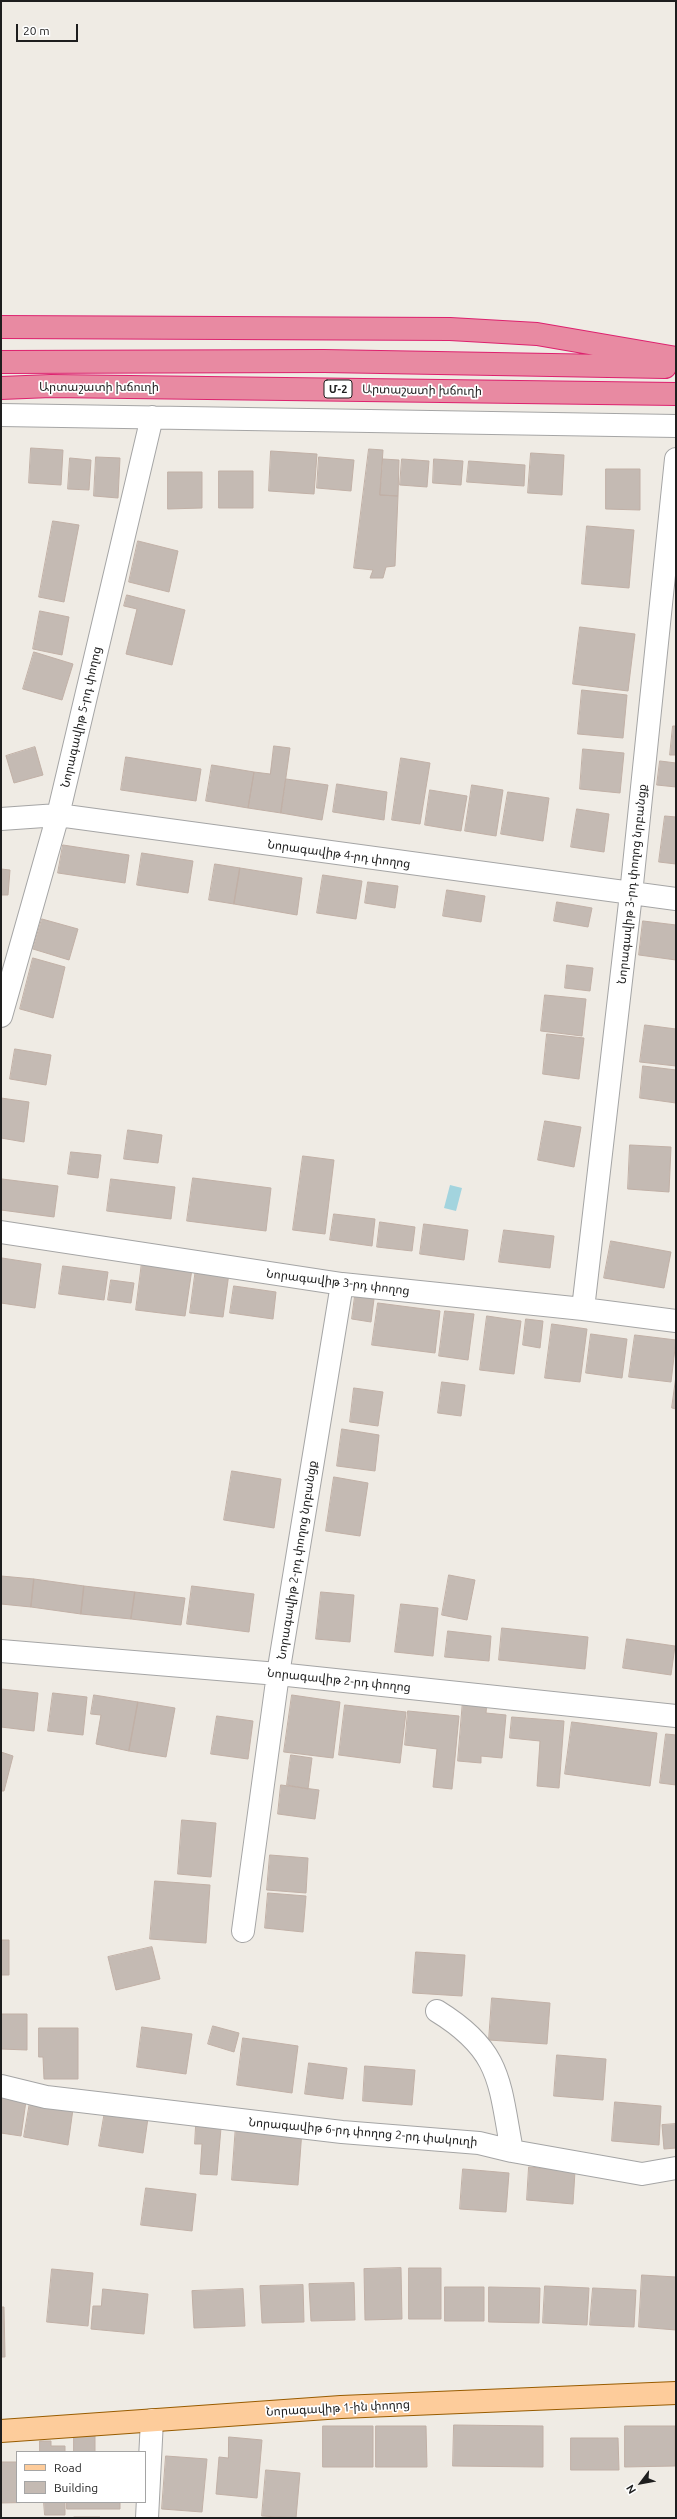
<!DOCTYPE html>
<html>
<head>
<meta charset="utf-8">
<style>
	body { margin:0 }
	#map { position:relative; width:677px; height:2519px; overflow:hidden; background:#efebe4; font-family:Ubuntu,sans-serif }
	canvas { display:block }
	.frame { position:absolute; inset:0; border:2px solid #1e1e1e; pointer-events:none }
	.legend { position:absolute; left:16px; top:2451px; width:130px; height:52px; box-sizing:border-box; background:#fff; border:1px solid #a5a5a5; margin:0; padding:5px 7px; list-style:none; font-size:12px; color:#1e1e1e }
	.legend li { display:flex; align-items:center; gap:8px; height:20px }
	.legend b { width:20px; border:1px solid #a5a5a5 }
	.north { position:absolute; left:621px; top:2463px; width:40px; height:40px; -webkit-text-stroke:3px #fff; paint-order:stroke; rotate:238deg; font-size:11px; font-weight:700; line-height:16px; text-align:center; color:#1e1e1e }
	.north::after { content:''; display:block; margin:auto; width:14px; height:18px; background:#1e1e1e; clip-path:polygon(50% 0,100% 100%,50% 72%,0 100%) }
	.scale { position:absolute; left:16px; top:24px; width:62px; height:18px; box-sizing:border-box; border:2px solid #1e1e1e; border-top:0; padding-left:5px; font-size:12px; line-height:14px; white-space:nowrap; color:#1e1e1e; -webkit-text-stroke:3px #fff; paint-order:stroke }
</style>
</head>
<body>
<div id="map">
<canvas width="677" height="2519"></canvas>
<div class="frame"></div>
<ul class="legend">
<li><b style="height:5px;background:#fdcc9b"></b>Road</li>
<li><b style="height:11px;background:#c4bab3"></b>Building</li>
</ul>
<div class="north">N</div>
<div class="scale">20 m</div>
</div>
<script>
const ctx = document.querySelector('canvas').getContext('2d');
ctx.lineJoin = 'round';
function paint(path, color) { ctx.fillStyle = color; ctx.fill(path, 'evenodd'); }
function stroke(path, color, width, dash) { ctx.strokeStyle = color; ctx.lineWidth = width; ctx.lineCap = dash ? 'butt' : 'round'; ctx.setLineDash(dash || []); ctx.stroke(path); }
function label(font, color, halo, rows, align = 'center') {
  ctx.font = font + ' Ubuntu,"Noto Sans Armenian",sans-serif'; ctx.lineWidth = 3.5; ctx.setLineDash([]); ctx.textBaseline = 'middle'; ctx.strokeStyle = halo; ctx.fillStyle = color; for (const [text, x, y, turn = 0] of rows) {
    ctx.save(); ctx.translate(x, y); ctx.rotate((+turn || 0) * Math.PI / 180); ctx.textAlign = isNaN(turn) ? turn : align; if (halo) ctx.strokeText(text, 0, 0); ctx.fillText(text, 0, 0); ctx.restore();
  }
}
const water = new Path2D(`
	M450,1185L462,1188L456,1211L444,1208Z`);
const building = new Path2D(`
	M31,448L63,450L61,485L29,483Z
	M369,449L383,450L380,495L398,496L395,566L386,567L383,578H370L373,570L354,568Z
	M271,451L317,454L314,494L269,491Z
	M531,453L564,455L562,495L528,493Z
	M96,457L120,458L118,498L94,496Z
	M319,457L354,460L351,491L317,488Z
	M70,458L91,460L89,490L68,489Z
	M383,459L399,460L398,496L380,495Z
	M402,459L429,461L427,487L400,485Z
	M434,459L463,461L461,485L433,483Z
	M469,461L525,465L524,486L467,482Z
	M606,469H640V510L606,509Z
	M219,471H253V508H219Z
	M168,472H202V508L168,509Z
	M53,521L79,525L64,602L39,597Z
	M587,526L634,530L629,588L582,584Z
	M138,541L178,551L169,592L129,582Z
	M127,595L185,610L172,665L126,654L137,609L124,606Z
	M40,611L69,617L62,655L33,649Z
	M580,627L635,634L628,691L573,684Z
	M34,652L73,664L62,700L23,689Z
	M582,690L627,695L623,738L578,734Z
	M673,726H676V755H670Z
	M274,746L290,748L281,813L248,808L254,772L270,774Z
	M35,747L43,775L14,783L6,756Z
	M583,749L624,753L620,793L580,789Z
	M126,757L201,769L196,801L121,790Z
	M401,758L430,763L420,824L392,820Z
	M660,761L676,763V787L657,785Z
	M212,765L254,772L248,808L206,801Z
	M286,779L328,785L322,820L281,813Z
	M337,784L387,792L384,820L333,812Z
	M472,785L503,790L496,836L465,831Z
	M430,790L467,796L461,831L425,825Z
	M508,792L549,798L543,841L501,834Z
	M577,809L609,814L604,852L571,847Z
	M665,816L676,817V864L659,862Z
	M63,845L129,855L125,883L58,873Z
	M142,853L193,861L188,893L137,885Z
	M215,864L240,868L234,904L209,900Z
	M240,868L302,878L297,915L234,904Z
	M1,869L10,870L8,895H1Z
	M323,875L362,881L356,919L317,913Z
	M368,882L398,886L395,908L365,903Z
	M447,890L485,896L481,922L443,916Z
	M557,902L592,908L588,927L554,921Z
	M42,919L78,929L69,960L33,949Z
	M643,921L676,925V960L639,955Z
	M33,958L65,967L53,1018L20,1009Z
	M567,965L593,968L590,991L565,988Z
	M545,995L586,999L582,1036L541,1031Z
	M645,1025L676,1029V1066L640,1062Z
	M547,1034L584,1038L579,1079L543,1074Z
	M15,1049L51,1055L46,1085L10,1079Z
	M643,1066L676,1070V1103L640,1098Z
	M1,1098L29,1102L24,1142L1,1138Z
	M545,1121L581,1127L574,1167L538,1160Z
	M128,1130L162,1135L158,1163L124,1159Z
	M630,1145L671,1147L669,1192L628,1189Z
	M71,1152L101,1155L98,1178L68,1174Z
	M303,1156L334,1160L325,1234L293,1230Z
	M193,1178L271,1188L266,1231L187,1221Z
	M2,1179L58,1186L54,1217L1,1210Z
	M111,1179L175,1187L171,1219L107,1211Z
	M334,1214L375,1219L372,1246L330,1240Z
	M380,1222L415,1227L412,1251L377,1247Z
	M424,1224L468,1230L464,1260L420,1254Z
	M504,1230L554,1236L550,1268L499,1262Z
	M611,1241L671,1252L664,1288L604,1278Z
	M2,1258L41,1264L35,1308L1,1303Z
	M142,1262L192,1269L185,1316L136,1310Z
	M63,1266L108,1272L104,1300L59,1294Z
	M196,1268L229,1273L223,1317L190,1313Z
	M111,1280L134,1283L131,1303L108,1300Z
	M234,1286L276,1292L273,1319L230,1313Z
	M355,1296L374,1299L371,1322L352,1319Z
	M378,1303L440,1311L435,1353L372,1345Z
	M445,1311L474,1314L468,1360L439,1356Z
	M487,1316L521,1321L514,1374L480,1370Z
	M526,1319L543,1321L540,1348L523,1345Z
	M552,1324L587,1329L580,1382L545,1378Z
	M591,1334L627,1339L622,1378L586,1373Z
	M635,1335L676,1340L671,1382L629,1377Z
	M676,1376V1409L672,1408Z
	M442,1382L465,1385L461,1416L438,1413Z
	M354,1388L383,1392L378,1426L350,1422Z
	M342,1429L379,1435L375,1471L337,1466Z
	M232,1471L281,1479L274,1528L224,1520Z
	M334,1477L368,1483L360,1536L326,1531Z
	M449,1575L475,1580L467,1620L442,1615Z
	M1,1576L34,1579L31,1607L1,1604Z
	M34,1579L84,1586L81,1614L31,1607Z
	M84,1586L135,1592L131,1619L81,1614Z
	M192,1586L254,1594L249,1632L187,1624Z
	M135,1592L185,1598L181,1625L131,1619Z
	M321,1592L354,1595L350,1642L316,1639Z
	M401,1604L438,1608L433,1656L395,1652Z
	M502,1628L588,1637L585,1669L499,1660Z
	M448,1631L491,1636L489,1661L445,1657Z
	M627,1639L675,1646L671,1675L623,1668Z
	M1,1689L38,1693L34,1731L1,1727Z
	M53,1693L87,1697L83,1735L48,1731Z
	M94,1695L138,1702L129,1751L96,1744L101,1715L91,1714Z
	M292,1695L340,1702L333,1758L284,1752Z
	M463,1700L487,1702L486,1713L506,1715L502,1758L481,1756V1763L458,1761Z
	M138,1702L175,1708L166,1757L129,1751Z
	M345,1705L406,1712L400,1763L339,1755Z
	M408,1711L459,1716L452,1789L433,1787L437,1749L405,1745Z
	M217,1716L253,1721L248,1759L211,1754Z
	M512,1717L564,1721L559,1788L537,1786L540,1741L510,1738Z
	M572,1722L657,1733L650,1786L565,1774Z
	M666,1734L676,1735V1785L660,1783Z
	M1,1752L13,1756L4,1791H1Z
	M291,1755L312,1758L308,1789L287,1785Z
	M281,1785L319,1790L315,1819L278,1814Z
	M182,1820L216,1823L211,1877L178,1874Z
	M270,1855L308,1858L306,1893L267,1890Z
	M155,1881L210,1885L206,1943L150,1939Z
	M268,1893L306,1896L303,1932L265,1928Z
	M1,1940H9V1975H1Z
	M152,1947L160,1979L116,1990L108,1957Z
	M416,1952L465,1955L462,1996L413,1993Z
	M492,1998L550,2003L547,2044L489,2040Z
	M1,2014H27V2050L1,2049Z
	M213,2026L239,2033L234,2052L208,2044Z
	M142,2027L192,2034L186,2074L137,2067Z
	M39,2028H78V2079H44L43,2057H39Z
	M243,2038L298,2046L292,2093L237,2085Z
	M557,2055L606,2059L603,2100L554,2096Z
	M309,2063L347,2068L343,2099L305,2094Z
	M365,2066L415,2070L412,2105L363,2101Z
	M1,2097L26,2101L21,2136L1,2133Z
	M30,2102L73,2109L68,2145L24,2137Z
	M615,2102L661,2106L659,2145L612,2141Z
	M105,2111L148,2118L143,2153L99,2146Z
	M676,2124V2148L664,2149L662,2125Z
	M236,2125L302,2130L298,2185L232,2180Z
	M196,2126L221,2128L217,2175L200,2174L202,2144H195Z
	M529,2167L575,2171L573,2204L527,2200Z
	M463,2169L509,2173L506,2212L460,2209Z
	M146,2188L196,2194L192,2231L141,2225Z
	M401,2268L402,2319L365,2320L364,2269Z
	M409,2268H441V2319H409Z
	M52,2269L93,2273L88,2326L47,2322Z
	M642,2275L676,2277V2330L639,2327Z
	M354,2283L355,2320L311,2321L309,2284Z
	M303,2285L304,2322L262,2323L260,2286Z
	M545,2286L589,2288L587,2325L543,2323Z
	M445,2287H484V2321H445Z
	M489,2287L540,2288L539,2323L489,2322Z
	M593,2288L636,2290L634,2327L590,2325Z
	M103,2289L148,2294L144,2334L91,2329L93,2306H101Z
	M243,2289L245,2326L194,2328L192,2291Z
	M1,2307H4L5,2357H1Z
	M454,2425L543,2426V2467L453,2466Z
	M323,2426H373V2467H323Z
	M376,2426H426L427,2467H376Z
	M625,2426H675V2466L625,2467Z
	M74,2428H95V2452H74Z
	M229,2437L262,2440L257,2498L216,2494L219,2457L228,2458Z
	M571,2438H618L619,2470H571Z
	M40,2441H51V2446H65V2452H40Z
	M166,2456L207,2459L202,2512L162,2509Z
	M1,2462H17V2502H42L1,2503Z
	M266,2470L300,2473L296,2518L262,2516Z
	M44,2502H65V2515H45Z
	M67,2502H120V2509H67Z
	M74,2517H100V2518H74Z`);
const minor = new Path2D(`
	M1,415L676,426
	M1,819L58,815L676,899
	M1,1016L58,815L152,417
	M1,1232L342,1284L583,1309L676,1321
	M583,1309L631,894L676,459
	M1,1651L278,1674L676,1716
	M243,1931L278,1674L342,1284
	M437,2011C502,2051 499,2082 512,2151
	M1,2086L46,2097L342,2132L479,2143L512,2151L642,2174L676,2168
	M147,2518L152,2420`);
const major = new Path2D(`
	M1,2431L341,2407L676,2393`);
const highway = new Path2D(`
	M1,327L450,329L537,334L676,358
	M1,362L324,361L665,367
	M1,388L51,386L676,394`);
const shields = [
	[338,389,28]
];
const shieldNames = [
	["Մ-2",338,389]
];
const streetNames = [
	["Արտաշատի խճուղի",99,387],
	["Արտաշատի խճուղի",422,390,1],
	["Նորագավիթ 5-րդ փողոց",81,717,-77],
	["Նորագավիթ 4-րդ փողոց",339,854,8],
	["Նորագավիթ 3-րդ փողոց նրբանցք",632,884,-84],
	["Նորագավիթ 3-րդ փողոց",338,1282,7],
	["Նորագավիթ 2-րդ փողոց նրբանցք",297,1560,-81],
	["Նորագավիթ 2-րդ փողոց",339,1680,6],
	["Նորագավիթ 6-րդ փողոց 2-րդ փակուղի",363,2132,5],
	["Նորագավիթ 1-ին փողոց",338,2408,-3]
];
paint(water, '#a3d4de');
paint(building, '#c4bab3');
stroke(building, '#c1b0a6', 1);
stroke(minor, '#a5a5a5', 24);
stroke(major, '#985c00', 24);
stroke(highway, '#dd216e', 24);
stroke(minor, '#fff', 22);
stroke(major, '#fdcc9b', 22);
stroke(highway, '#e88aa2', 22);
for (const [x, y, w] of shields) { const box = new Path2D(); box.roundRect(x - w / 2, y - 9, w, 18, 3); ctx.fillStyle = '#fff'; ctx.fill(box); stroke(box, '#1e1e1e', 1); }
label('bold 11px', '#1e1e1e', null, shieldNames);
label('12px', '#1e1e1e', '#fff', streetNames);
</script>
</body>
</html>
